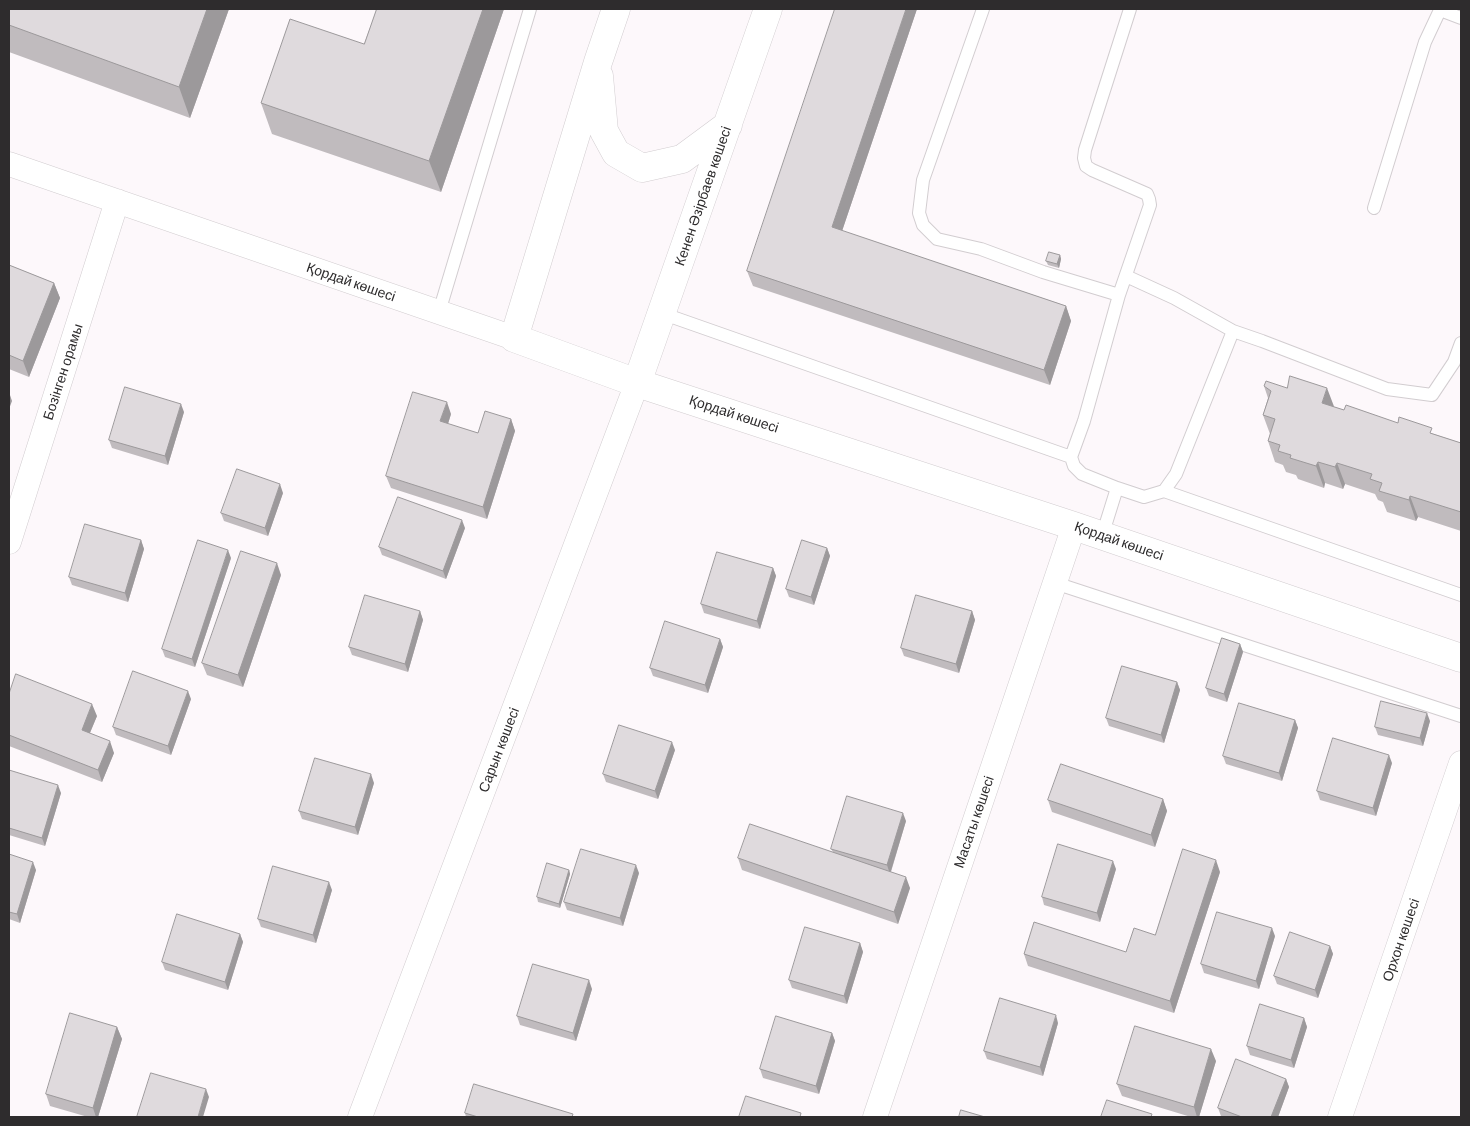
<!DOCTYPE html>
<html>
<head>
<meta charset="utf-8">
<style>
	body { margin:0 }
	#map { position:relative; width:1470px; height:1126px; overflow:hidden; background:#fdf8fb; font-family:Barlow,sans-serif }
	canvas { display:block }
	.frame { position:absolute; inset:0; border:10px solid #2e2c2d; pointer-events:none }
</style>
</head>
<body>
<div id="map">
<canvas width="1470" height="1126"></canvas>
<div class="frame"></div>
</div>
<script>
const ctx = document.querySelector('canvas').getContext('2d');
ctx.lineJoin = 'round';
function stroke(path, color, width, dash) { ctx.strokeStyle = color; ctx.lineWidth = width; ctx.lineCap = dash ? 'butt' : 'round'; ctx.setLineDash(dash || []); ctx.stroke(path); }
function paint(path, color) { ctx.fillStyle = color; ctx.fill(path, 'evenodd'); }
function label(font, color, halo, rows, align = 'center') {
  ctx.font = font + ' Barlow,sans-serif'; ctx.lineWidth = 5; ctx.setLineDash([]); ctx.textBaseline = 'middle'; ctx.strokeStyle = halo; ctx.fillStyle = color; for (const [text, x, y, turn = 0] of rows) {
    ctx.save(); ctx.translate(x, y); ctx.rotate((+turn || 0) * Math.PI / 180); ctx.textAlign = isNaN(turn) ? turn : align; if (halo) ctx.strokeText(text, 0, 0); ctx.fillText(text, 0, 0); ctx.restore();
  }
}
const service = new Path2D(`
	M983,9L923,180L919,213L923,225L937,239L981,249L1043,272L1119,295
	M1374,208L1425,42L1440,10L1461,18
	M1126,276L1174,298L1233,331
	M439,312L530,9
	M661,313L1071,457
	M1117,488L1082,474L1074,466L1071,457L1084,421L1119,295L1150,205L1149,199L1147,194L1092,170L1086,166L1084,158L1085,150L1130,9
	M1164,491L1461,595
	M1102,536L1117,488L1144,497L1164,491L1176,474L1233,331L1262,341L1387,389L1432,395L1454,362L1461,343
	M1055,583L1461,716`);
const minor = new Path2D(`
	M9,164L514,338
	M9,542L117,201
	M360,1117L637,383
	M875,1117L1074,526
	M1340,1117L1461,763`);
const tertiary = new Path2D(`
	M616,9L598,62L514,338L637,383L1074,526L1461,658
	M599,76L604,131L616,153L642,168L682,159L728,125
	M637,383L768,9`);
const wall = new Path2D(`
	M9,9H229L190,118L9,52Z
	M377,9H504L441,192L272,134L261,103L364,44Z
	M917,9L842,231L1066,306L1071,321L1050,385L753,286L747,271Z
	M1060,255L1061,259L1059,268L1048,265L1046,261Z
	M9,265L54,283L60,298L29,377L9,369Z
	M1264,386L1344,410L1434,434L1461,443V531L1418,517L1416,521L1387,512L1383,502L1378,500L1375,494L1345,484L1343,489L1325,483L1324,488L1298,479L1296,475L1286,472L1283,465L1275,462L1268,441L1270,434L1263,415L1268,398Z
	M184,412L168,465L112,448L109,440Z
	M451,414L448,424L478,433L511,419L515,431L487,519L391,488L386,476Z
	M283,493L268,536L224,521L221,513Z
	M465,528L446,579L382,555L379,547Z
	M141,540L144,549L128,602L72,585L69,577Z
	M827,548L830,556L814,605L789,597L786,589Z
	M231,558L195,667L165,657L162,649Z
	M773,568L776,576L760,629L704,613L701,604Z
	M281,575L243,687L207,675L202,663Z
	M420,611L423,620L408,672L352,655L349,647Z
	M972,611L975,620L959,673L904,656L901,648Z
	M720,639L723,647L708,693L653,676L650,668Z
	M1240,644L1243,652L1227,702L1209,696L1206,688Z
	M1177,682L1180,690L1164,743L1109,726L1106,718Z
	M9,694L97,716L90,733L114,753L102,782L9,746Z
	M191,699L171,755L116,735L113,727Z
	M1295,720L1298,728L1282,781L1226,764L1223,756Z
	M1430,721L1423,746L1378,735L1375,727Z
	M675,750L658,799L606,782L603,774Z
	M1392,763L1376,816L1320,800L1317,791Z
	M9,770L61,793L45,846L9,835Z
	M374,783L358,835L302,819L299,811Z
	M1163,799L1167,811L1155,847L1052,812L1048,800Z
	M906,821L891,872L910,888L898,924L742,870L738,858L833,852L831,849Z
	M9,854L36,870L20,923L9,919Z
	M1116,869L1100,922L1044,905L1042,897Z
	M569,870L570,874L560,908L538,902L537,897Z
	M1220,872L1174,1013L1028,966L1024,954L1126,952L1155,935Z
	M639,873L623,926L567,910L564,902Z
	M332,890L316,943L261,927L258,919Z
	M240,934L243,942L228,990L165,970L162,962Z
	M1275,936L1259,989L1204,973L1201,964Z
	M860,943L863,952L847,1004L792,988L789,980Z
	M1330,946L1333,954L1318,998L1277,984L1274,976Z
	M592,989L576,1041L520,1025L517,1016Z
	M1304,1018L1307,1027L1294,1068L1250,1055L1247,1046Z
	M1058,1023L1043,1076L987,1059L984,1051Z
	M117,1027L122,1039L98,1117H88L50,1106L46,1094Z
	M832,1033L835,1041L819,1094L763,1078L760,1069Z
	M1216,1061L1199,1117H1191L1122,1096L1117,1084Z
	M1286,1079L1289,1087L1278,1117H1224L1221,1116L1218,1108Z
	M465,1113L574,1117H466Z`);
const shadedWall = new Path2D(`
	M207,9H229L190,118L179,87Z
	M483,9H504L441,192L429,161Z
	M906,9H917L838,243L832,227Z
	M1060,255L1061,259L1059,268L1057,264Z
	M54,283L60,298L29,377L23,361Z
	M1066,306L1071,321L1050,385L1044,370Z
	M1327,388L1335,409L1322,403Z
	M9,392L12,401L9,409Z
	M447,402L451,414L445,433L440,421Z
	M181,404L184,412L168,465L165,456Z
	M511,419L515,431L487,519L483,507Z
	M1318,462L1325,483L1324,488L1316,466Z
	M1337,463L1345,484L1343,489L1335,467Z
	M280,484L283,493L268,536L265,528Z
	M1410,496L1418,517L1416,521L1409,500Z
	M462,520L465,528L446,579L443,571Z
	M141,540L144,549L128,602L125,593Z
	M827,548L830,556L814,605L811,597Z
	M228,550L231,558L195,667L192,659Z
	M277,563L281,575L243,687L238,675Z
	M773,568L776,576L760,629L757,621Z
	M420,611L423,620L408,672L405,664Z
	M972,611L975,620L959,673L956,664Z
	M720,639L723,647L708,693L705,685Z
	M1240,644L1243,652L1227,702L1224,694Z
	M1177,682L1180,690L1164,743L1161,735Z
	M188,691L191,699L171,755L168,746Z
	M92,704L97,716L86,742L82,730Z
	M1427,713L1430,721L1423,746L1420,738Z
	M1295,720L1298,728L1282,781L1279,773Z
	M110,741L114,753L102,782L98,770Z
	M672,742L675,750L658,799L655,791Z
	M1389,755L1392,763L1376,816L1373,808Z
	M371,774L374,783L358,835L355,827Z
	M58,785L61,793L45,846L42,838Z
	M1163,799L1167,811L1155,847L1151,835Z
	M903,813L906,821L890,874L887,865Z
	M1216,860L1220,872L1174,1013L1170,1001Z
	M1113,861L1116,869L1100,922L1097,913Z
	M33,862L36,870L20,923L17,914Z
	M636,865L639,873L623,926L620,918Z
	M569,870L570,874L560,908L559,904Z
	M906,877L910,888L898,924L894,912Z
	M329,882L332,890L316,943L313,935Z
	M1272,928L1275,936L1259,989L1256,981Z
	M240,934L243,942L228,990L225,982Z
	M860,943L863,952L847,1004L844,996Z
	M1330,946L1333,954L1318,998L1315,990Z
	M589,980L592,989L576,1041L573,1033Z
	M1056,1015L1058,1023L1043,1076L1040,1067Z
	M1304,1018L1307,1027L1294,1068L1291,1060Z
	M117,1027L122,1039L98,1117H96L93,1108Z
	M832,1033L835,1041L819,1094L816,1086Z
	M1211,1049L1216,1061L1199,1117H1197L1194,1107Z
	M1286,1079L1289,1087L1278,1117H1271Z
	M206,1089L209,1097L203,1117H198Z`);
const building = new Path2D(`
	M9,9H207L179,87L9,25Z
	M377,9H483L429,161L261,103L290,19L364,44Z
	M835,9H906L832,227L1066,306L1044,370L747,271Z
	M1049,252L1060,255L1057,264L1046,261Z
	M9,265L54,283L23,361L9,355Z
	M1290,376L1327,388L1322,403L1344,410L1346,405L1398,423L1399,417L1432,428L1430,433L1461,443V512L1410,496L1409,500L1379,491L1382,483L1370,479L1372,474L1337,463L1335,467L1318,462L1316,466L1290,458L1291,455L1278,451L1280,445L1268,441L1275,419L1263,415L1271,391L1264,386L1266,381L1287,388Z
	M125,387L181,404L165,456L109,440Z
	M413,392L447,402L440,421L478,433L485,411L511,419L483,507L386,476Z
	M237,469L280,484L265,528L221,513Z
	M398,497L462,520L443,571L379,547Z
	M85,524L141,540L125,593L69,577Z
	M198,540L228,550L192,659L162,649Z
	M802,540L827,548L811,597L786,589Z
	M241,551L277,563L238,675L202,663Z
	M717,552L773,568L757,621L701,604Z
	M365,595L420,611L405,664L349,647Z
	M916,595L972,611L956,664L901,648Z
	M665,621L720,639L705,685L650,668Z
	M1222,638L1240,644L1224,694L1206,688Z
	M1122,666L1177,682L1161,735L1106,718Z
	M133,671L188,691L168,746L113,727Z
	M16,674L92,704L82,730L110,741L98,770L9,735V694Z
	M1381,701L1427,713L1420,738L1375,727Z
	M1239,703L1295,720L1279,773L1223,756Z
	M619,725L672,742L655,791L603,774Z
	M1333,738L1389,755L1373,808L1317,791Z
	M315,758L371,774L355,827L299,811Z
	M1061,764L1163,799L1151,835L1048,800Z
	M9,770L58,785L42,838L9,828Z
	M847,796L903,813L887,865L831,849Z
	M750,824L906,877L894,912L738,858Z
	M1058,844L1113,861L1097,913L1042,897Z
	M581,849L636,865L620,918L564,902Z
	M1183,849L1216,860L1170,1001L1024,954L1034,922L1126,952L1134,928L1155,935Z
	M9,854L33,862L17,914L9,912Z
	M547,863L569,870L559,904L537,897Z
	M273,866L329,882L313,935L258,919Z
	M1217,912L1272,928L1256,981L1201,964Z
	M177,914L240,934L225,982L162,962Z
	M805,927L860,943L844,996L789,980Z
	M1290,932L1330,946L1315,990L1274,976Z
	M533,964L589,980L573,1033L517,1016Z
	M1000,998L1056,1015L1040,1067L984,1051Z
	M1260,1004L1304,1018L1291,1060L1247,1046Z
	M70,1013L117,1027L93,1108L46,1094Z
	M776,1016L832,1033L816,1086L760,1069Z
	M1135,1026L1211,1049L1194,1107L1117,1084Z
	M1236,1059L1286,1079L1271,1117H1242L1218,1108Z
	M151,1073L206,1089L198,1117H137Z
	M474,1084L573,1114L572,1117H478L465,1113Z
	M746,1096L801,1113L800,1117H739Z
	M1107,1100L1152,1114L1151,1117H1101Z
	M961,1110L985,1117H959Z`);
const streetNames = [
	["Кенен Әзірбаев көшесі",703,196,-71],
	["Қордай көшесі",351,282,19],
	["Бозінген орамы",63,372,-72],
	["Қордай көшесі",734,414,18],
	["Қордай көшесі",1119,541,19],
	["Сарын көшесі",499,750,-69],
	["Масаты көшесі",974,822,-71],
	["Орхон көшесі",1401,940,-71]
];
stroke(service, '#d2cdd0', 14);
stroke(minor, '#d2cdd0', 25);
stroke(tertiary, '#d2cdd0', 29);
stroke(service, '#fff', 12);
stroke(minor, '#fff', 24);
stroke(tertiary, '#fff', 28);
paint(wall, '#c0bbbe');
paint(shadedWall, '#9c999b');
paint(building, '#dfdadd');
stroke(building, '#9c999b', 1);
label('14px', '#2e2c2d', '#fff', streetNames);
</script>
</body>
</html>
